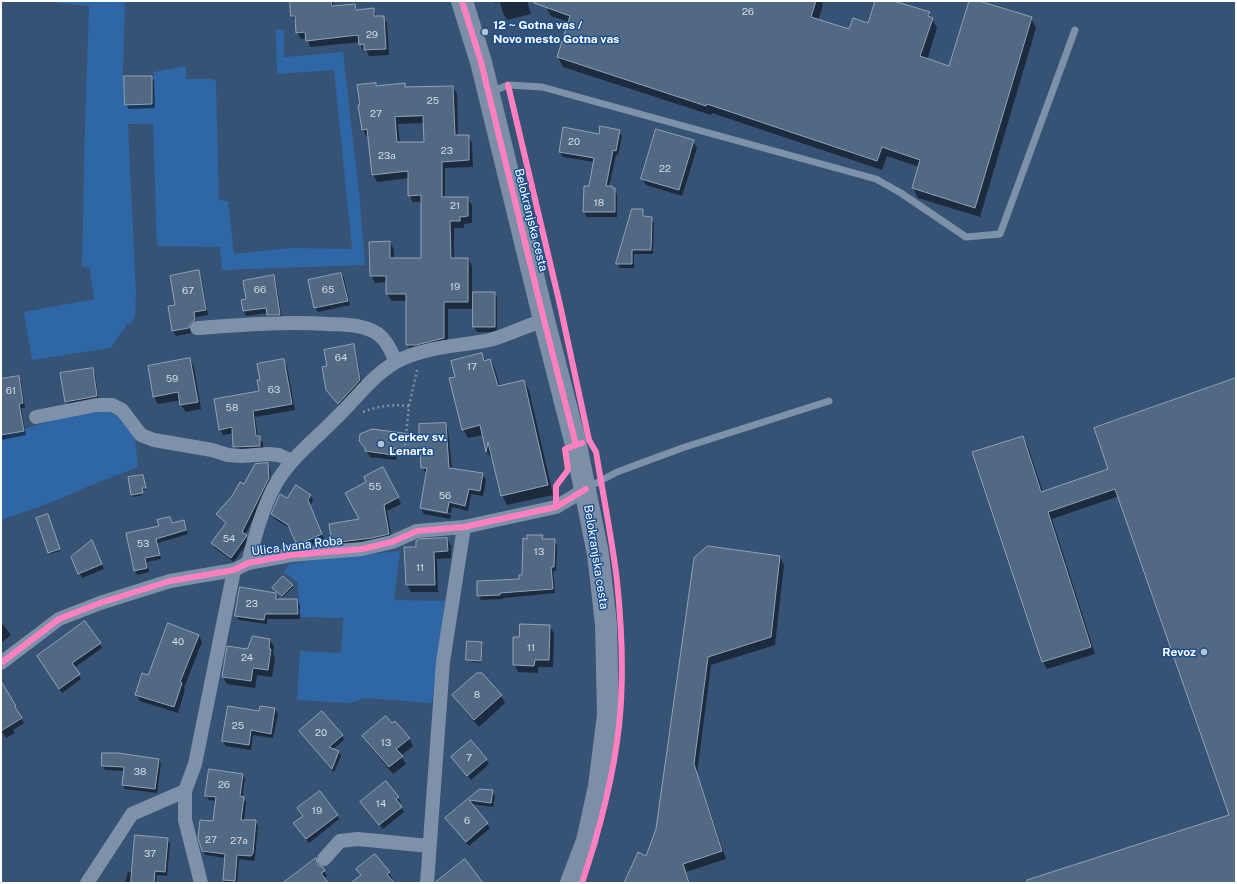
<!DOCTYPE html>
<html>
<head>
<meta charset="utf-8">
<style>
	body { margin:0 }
	#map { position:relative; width:1237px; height:884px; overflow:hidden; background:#365274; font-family:"Public Sans",sans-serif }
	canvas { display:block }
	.frame { position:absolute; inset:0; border:2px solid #fff; pointer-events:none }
</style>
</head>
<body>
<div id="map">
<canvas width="1237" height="884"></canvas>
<div class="frame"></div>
</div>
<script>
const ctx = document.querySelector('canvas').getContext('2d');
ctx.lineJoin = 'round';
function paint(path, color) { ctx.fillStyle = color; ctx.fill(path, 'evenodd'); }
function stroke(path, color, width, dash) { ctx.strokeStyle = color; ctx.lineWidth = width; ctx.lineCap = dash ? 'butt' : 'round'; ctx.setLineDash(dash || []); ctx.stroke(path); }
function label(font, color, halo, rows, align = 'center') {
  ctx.font = font + ' "Public Sans",sans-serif'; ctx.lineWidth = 3; ctx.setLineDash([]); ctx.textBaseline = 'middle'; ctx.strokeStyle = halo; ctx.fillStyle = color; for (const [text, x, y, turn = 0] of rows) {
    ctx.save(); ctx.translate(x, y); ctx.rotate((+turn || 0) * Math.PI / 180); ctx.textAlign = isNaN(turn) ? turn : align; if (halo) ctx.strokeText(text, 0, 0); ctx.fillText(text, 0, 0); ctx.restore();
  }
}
const green = new Path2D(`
	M58,1H125L123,72L124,104H153L154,72L186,66V79H212L216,81L219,200L228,201L234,254L290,248L352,249L334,70L277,74L276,29L284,30V57L343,52L360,202L365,265L222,270L220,247L157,246L153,124H128L136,293L135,316L131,324H127L111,348L32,360L24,312L94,299L90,268L82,266L85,123L89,6L58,3Z
	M94,411L117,412L135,437L138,467L89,486L55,501L1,520V436L68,416Z
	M400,551L394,600L445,601L432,703L364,698L350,703L297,700L300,651L341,653L343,618L299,617L298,583L284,572L289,564L307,561Z`);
const shadow = new Path2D(`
	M291,1H333L334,7L355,5L358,11L373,9L377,17H383L387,23L389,55L369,56L366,50L363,51L360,42L310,47L307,38L301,39L297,32L296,22L292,16Z
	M494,1H527L531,14L507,20L503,13L500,2L495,3Z
	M548,1H821L823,5L818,20L850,31L868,24L876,1H891L929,13L937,28L927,60L950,67L970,1H975L1031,18L1036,28L980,217L918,198L913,188L919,167L887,156L882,170L712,113L711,115L563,67L558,57L569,22L551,16L546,7Z
	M151,77L154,81L155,108L129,109L126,105Z
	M375,85L377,87L404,85L406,88L453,87L457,94L458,136H468L472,143L473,167L445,168V198H467L472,205V223L464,224V228H454V259H468L472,266V293L494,292L497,297V332H477L474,327V309H448V346L412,352L407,344V301H392L387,294V282L375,283L371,275L390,242L394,250V259H422V202H413L409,195V178L377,182L373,174L369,137H367L363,130L359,106ZM425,123V143H400L398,124Z
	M619,131L622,136L618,155H616L609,187L614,189L617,194V217H587L584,212L594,162L563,157L560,152L599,135Z
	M693,141L697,148L682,196L646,185L642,179Z
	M642,210L645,217L651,218L654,223L653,254H634V268H620L617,264Z
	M198,272L201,276L208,315L196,317L197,325L192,329L191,333L176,336L173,331L169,307L176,306Z
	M341,274L344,278L350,305L318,312L315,308Z
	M273,276L276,281L282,319H270L267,313L246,316L244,311L242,300L247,299Z
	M354,345L356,350L362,385L341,408L330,394Z
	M482,355L486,361L490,360L495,369L500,387L524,381L529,390L553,495L507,505L502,495L492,456V459L487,452L483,435L468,438L463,429L456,377Z
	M190,359L194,367L201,409L186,412L181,405V400L158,404L154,397Z
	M283,360L287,366L295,410L255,417L258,437L263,443V452L238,453L234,447V433L223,435L220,429L260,392Z
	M92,369L95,374L99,401L68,406L66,401Z
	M19,378L21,382L25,408H21L26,435L1,440V380Z
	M1236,379V883H1022L1230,816L1119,496L1052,519L1095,654L1047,669L1043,662L1023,437L1027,444L1043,492L1109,470Z
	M445,424L448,429L452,469L482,474L486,480L483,496L471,494L468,511L452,507L451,513L423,508V510L451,515L450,519L424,514L421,508L427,474L422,468V457L397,454L396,460L370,457L360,441L420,436Z
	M268,464L270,468L271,484L245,535L249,540L248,542L234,562L215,548L212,543L226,524L218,514L244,486Z
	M386,474L401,504L387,511L392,540L336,549L333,543L360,520Z
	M143,476L146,490H143V495L133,497L132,495Z
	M311,496L313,500L310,506L324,539L300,549L291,529L275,519L272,514L288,499Z
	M48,517L60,551L50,554L49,552Z
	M169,518L172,524L183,521L188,534L158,543L161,559L147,562L149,572L137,575L135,571L127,534L160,526Z
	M542,536L544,540H554L557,545L556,571H553L555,593L503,598V599L481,600L478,595L520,580L523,576L528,540Z
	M447,539L451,546V558L437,559L438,592H411L407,585L405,548H417Z
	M94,546L104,569L82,578L72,557Z
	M780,557L784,565L775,645L711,665L697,773L726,859L686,872L690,883H626L646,857L657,829L695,559Z
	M292,585L293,587L283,597L273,589Z
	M276,594L279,599L297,600L300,605V619H267V624L239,620L236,615Z
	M1,622L11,635L1,643Z
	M168,624L199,636L202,642L184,688L185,690L178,713L140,701L136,694L148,676Z
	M549,626L554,633L553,667H538V673L518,672L514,664L520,638Z
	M270,639L274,647L273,654L275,658L272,677L257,675L255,688L227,684L223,677L248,650Z
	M482,643L483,645L481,663L468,661L467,659Z
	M100,644L102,648L74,668L81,679L62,693L41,661Z
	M2,685L18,711L17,712L24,723L13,730L15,733L6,738L1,731V686Z
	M453,695L501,696L505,703L479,727L458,703Z
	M275,709L278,714L273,738L253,735L251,750L226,746L223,741L260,712Z
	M300,731L342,735L344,740L333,749L339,752L341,756L334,772Z
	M364,736L409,738L413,746L401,756L406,764L393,774L368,744Z
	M471,741L489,764L471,780L455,761Z
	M159,759L161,764L157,793L125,789L123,785L124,771L105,770L103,766Z
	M243,775L245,779L242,798L246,802L244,821H255L258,826L255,858L254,861L239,859L237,883H226L224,880L226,858L205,855L203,850L213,822L217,801L209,800L206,795Z
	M480,790L492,791L495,796L493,807L471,804L490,828L469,846L446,819Z
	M398,798L401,802L399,804L404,812L383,829L364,807Z
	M298,809L337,815L339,819L309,843L297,827L304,817Z
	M167,839L170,844L167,876L157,875L156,883H125L128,872L133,873Z
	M375,855L389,873L393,880L391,881L393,883H354L361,876L357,869Z
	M315,860L319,866L324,871L327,876L324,878L327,883H291Z`);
const building = new Path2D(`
	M290,1H331L332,6L355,4L356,10L374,8V16H384L386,49L364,50V44L359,45L358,35L306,41L305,32L296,33L295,16H291Z
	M535,1H816L811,17L849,29L853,18L868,23L875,1H894L930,12L928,16L933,18L920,56L949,66L969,1H979L1032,17L975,208L912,188L920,160L882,147L877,161L707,104L706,106L557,57L570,16L534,3Z
	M124,76H152V104L125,105Z
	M376,83V86L405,83V87L453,86L455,135H469V160L442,162V197H468V216L460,217V221H450L451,258H468V302H444V338L416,345H406V294H386V276H370L369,242L390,241V258H421V195L408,196V171L372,175L367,129L362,130L358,105H360L357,85ZM423,116L424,142H397L395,117Z
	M600,126L620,130L616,151L613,150L606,186H612V188H615V212H583L584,186H589L594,158L559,152L563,127L599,134Z
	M656,129L694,140L679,190L641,179Z
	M632,209H643V216L652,217L651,250H632V264H616Z
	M199,270L206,310L194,312L195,320L190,324L189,328L172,331L168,306L175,305L170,276Z
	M341,273L348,301L314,308L308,280Z
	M274,275L280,315H267L266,308L243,311L241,300L246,299L243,281Z
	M473,292H495V327H473Z
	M354,344L360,380L338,404L326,390L322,367L327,366L324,350Z
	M482,353L484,361L490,359L498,386L524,380L548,485L501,496L488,442L486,452L480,425L462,430L449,378L455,377L451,361Z
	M190,358L198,402L180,405L178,392L153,397L148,366Z
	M284,359L292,404L253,411L256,436H260V446L233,447L232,427L219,430L214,399L259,391L257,380H260L257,364Z
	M93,368L97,396L65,402L60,373Z
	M19,376L23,403L19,404L24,431L1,435V379Z
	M1236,378V883H1027V880L1229,815L1115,489L1048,512L1091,647L1042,662L972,452L1023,436L1041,492L1108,469L1094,428Z
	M446,423L449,468L483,473L480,491L469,489L465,506L449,502L447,513L420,508L427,468H421L420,452L394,448L393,455L365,451V448L359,441L360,434L372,429L419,435V424Z
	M268,463L269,478L242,532L247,535L246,537L231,558L211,543L226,523L216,514L232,496L240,482L244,484L255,464Z
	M383,467L399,497L384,505L389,534L372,538L332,543L329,524L359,519L345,493L366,482L364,477Z
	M143,475L146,488H142L143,493L131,495L128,477Z
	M296,485L311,495L308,500L322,534L297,545L288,525L271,514L280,494L287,498Z
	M48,514L60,549L48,553L36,518Z
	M170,517L172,523L184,520L186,530L156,539L160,555L145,558L147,568L134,571L126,533L159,526L157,520Z
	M527,535H543L542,539H555L554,567H551L553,589L500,593V595L477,596V581L519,579V575H522L523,538L527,539Z
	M447,538L448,551L434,552L435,585H406L404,547H416V541L419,539Z
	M92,540L102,564L78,574L71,557Z
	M708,546L780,556L771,637L708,657L694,764L722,851L683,864L689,883H624L638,852L646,856L656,829L694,558Z
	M283,576L293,585L282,596L272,588Z
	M240,587L276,593V599H297L298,614H265L264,620L235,616Z
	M85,621L101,643L72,663L80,674L59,689L37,656Z
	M168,623L199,635L180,682L182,683L174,707L135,695L142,673L148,675Z
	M520,624L550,625L549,660H535L534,666L513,665V637H519Z
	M253,636L270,639L269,649H271L268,670L253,668L251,681L222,677L227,646L247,649Z
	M467,641L482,642L481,661L466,660Z
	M477,673H482L502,695L474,720L452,695Z
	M1,681L16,706L15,707L22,718L1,731Z
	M228,706L259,711L260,706L275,708L271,734L251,730L249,745L222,741Z
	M322,711L343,735L329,747L339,751L332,769L299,731Z
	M386,716L392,723L395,721L410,738L396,749L403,756L389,767L362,736Z
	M471,740L487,759L467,776L451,757Z
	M102,753H118L159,759L155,789L122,785L124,767L102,766Z
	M209,769L243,774L240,796L244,797L241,820H256L253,853L251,856L237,855L235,881L223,880L225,854L202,851L198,838L200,820L213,821L216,797L205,796Z
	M386,781L399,797L396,799L402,807L379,825L360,802Z
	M480,789L493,790L491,803L469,800L488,823L466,842L445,818Z
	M320,791L338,815L306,839L293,823L303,816L297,808Z
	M135,835L168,838L165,872L155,871L154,883H131Z
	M375,854L390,872L387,874L394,883H351L361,875L356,869Z
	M316,858L318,865L323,867L325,871L321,873L328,883H283Z
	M465,859L483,883H436V882Z`);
const path = new Path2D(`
	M409,406L417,370
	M363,412C378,406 393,404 409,406L405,445`);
const service = new Path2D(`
	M491,92L508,85L542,87L876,179L901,193L966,237L1000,234L1075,30
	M587,488L617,472L682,448L829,401`);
const minor = new Path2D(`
	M197,328C240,325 284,321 328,324C345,325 362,324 378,334C387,341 391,351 396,362
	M36,417L96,405H112L122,410L141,435L154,440L212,450L228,455L242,456L269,454L279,455L292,461
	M248,563C255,536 262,509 275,485C290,458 315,440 336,418C357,398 376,370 404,358C431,346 461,346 490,340C508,335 526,326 544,320
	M1,663L59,619L100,603L170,581L234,570L248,563L291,555L362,549L392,542L417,531L464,527L556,507L586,489
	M324,859L340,841L358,839L429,846
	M87,883L132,814L185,791
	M201,883L185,820V791L195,764L234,570
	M427,883L443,662L464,527`);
const primary = new Path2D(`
	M462,1L481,62L544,320L576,445L598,554L606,624L608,715L599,786L587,841L571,883`);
const cycleway = new Path2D(`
	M462,1L481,62L544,320L576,445
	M508,85L560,305L589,440L596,452C603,495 612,538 617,581C622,629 624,679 619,726C613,780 599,832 582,883
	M556,507V486L568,470L565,449L582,443
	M1,663L59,619L100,603L170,581L234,570L248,563L291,555L362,549L392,542L417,531L464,527L556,507L586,489`);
const markers = [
	[485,32,4,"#b9c2ce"],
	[381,444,4,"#b9c2ce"],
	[1204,652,4,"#b9c2ce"]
];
const numberNames = [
	["26",748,12],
	["29",372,35],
	["25",433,101],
	["27",376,114],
	["20",574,142],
	["23",447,151],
	["23a",387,156],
	["22",665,169],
	["18",599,203],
	["21",455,206],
	["19",455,287],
	["66",260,290],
	["65",328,290],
	["67",188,291],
	["64",341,358],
	["17",472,367],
	["59",172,379],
	["63",274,390],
	["61",11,391],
	["58",232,408],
	["55",375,487],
	["56",445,496],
	["54",229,539],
	["53",143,544],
	["13",539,552],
	["11",420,568],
	["23",252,604],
	["40",178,642],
	["11",531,648],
	["24",247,658],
	["8",477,695],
	["25",238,726],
	["20",321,733],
	["13",386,743],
	["7",469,758],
	["38",140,772],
	["26",224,785],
	["14",381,804],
	["19",317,811],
	["6",467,821],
	["27",211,840],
	["27a",239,841],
	["37",150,854]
];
const poiNames = [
	["12 ~ Gotna vas /",493,25],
	["Novo mesto Gotna vas",493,39],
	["Cerkev sv.",389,437],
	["Lenarta",389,451],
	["Revoz",1196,652,"right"]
];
const streetNames = [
	["Belokranjska cesta",531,220,76],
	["Ulica Ivana Roba",297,546,-7],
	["Belokranjska cesta",596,557,81]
];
paint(green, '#2f66a5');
paint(shadow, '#0007');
paint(building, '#526984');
stroke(building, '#92a2b6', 1);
stroke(path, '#7d92a8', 2.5, [2, 3]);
stroke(service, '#7d92a8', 7);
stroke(minor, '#7d92a8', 14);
stroke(primary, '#7d8ea7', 22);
stroke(cycleway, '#ff80c0', 6);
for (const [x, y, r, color] of markers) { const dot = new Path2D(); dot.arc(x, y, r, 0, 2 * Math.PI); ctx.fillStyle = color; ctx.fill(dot); stroke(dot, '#1b4f8f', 1.5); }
label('10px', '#d4dae0', null, numberNames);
label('bold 12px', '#fff', '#1b4f8f', poiNames, 'left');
label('12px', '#fff', '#1b4f8f', streetNames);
</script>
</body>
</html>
